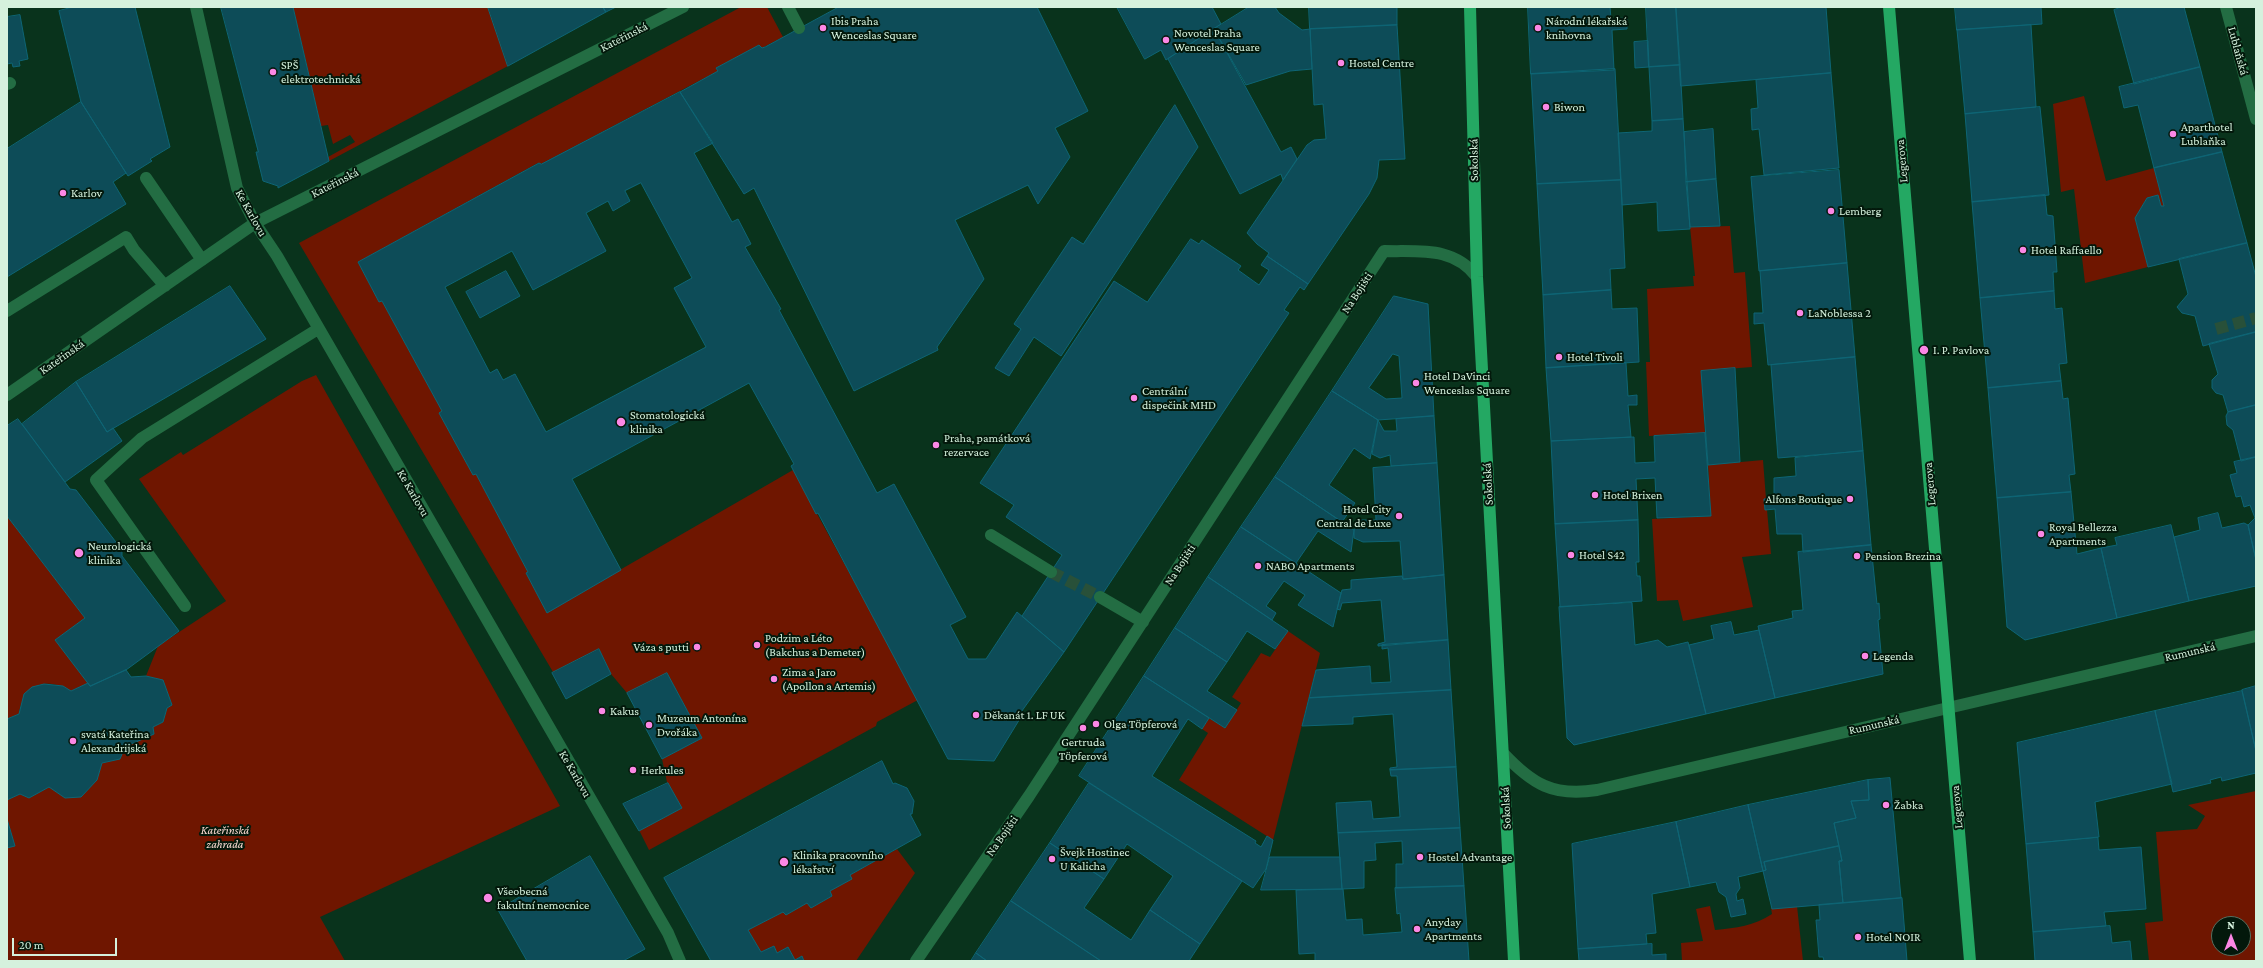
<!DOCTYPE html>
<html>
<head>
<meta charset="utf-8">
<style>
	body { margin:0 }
	#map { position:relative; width:2263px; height:968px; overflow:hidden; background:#09331c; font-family:"Crimson Pro",serif }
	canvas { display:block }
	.frame { position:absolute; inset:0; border:8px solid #d5f1dd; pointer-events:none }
	.north { position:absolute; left:2211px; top:916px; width:40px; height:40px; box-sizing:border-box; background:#03180b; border:1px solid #576f5f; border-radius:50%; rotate:0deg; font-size:11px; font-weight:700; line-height:16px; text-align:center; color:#d5f1dd }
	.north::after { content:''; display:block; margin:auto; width:14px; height:18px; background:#fb87e5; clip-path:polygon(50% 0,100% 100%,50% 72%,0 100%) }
	.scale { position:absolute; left:12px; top:938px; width:105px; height:18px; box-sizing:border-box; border:2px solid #d5f1dd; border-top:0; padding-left:5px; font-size:12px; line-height:14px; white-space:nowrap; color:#d5f1dd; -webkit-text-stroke:3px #03180b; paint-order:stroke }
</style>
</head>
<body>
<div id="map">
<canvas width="2263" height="968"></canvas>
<div class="frame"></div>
<div class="north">N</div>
<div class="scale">20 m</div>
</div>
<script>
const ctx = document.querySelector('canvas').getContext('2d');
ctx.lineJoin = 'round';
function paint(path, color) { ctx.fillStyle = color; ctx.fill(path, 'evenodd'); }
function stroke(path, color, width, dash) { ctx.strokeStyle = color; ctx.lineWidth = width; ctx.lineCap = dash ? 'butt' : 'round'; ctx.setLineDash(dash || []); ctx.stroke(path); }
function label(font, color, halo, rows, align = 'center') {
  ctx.font = font + ' "Crimson Pro",serif'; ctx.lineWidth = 4; ctx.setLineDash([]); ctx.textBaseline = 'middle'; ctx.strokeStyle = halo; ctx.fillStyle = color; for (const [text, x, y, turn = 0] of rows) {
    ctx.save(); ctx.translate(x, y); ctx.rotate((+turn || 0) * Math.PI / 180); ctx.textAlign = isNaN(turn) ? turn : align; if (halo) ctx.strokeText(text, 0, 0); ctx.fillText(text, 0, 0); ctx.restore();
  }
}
const green = new Path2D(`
	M293,7H488L508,66L329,161L328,157L355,142L350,135L333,144L328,125L321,126Z
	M741,7H767L783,37L762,48L759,45L716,68L718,71L541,164L538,163L358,262L379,302L382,301L442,411L439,413L473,475L476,474L528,572L526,573L547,612L793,470L920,702L916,701L877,722L876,726L649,850L639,830L682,808L667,782L662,759L702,738L667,673L627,693L611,674L599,649L553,672L299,243Z
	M2084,96L2106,181L2154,168L2164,206H2161L2158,195L2147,198L2135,218L2148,267L2085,283L2074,189L2061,192L2053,104Z
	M1730,226L1734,273L1745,272L1752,367L1701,371L1705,433L1649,436L1646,362H1650L1647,289L1694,286L1693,276H1695L1690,227Z
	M316,375L560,806L320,917L345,961H7V848L15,846L7,819V800L20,794L29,798L49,787L81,797L97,780L102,763L120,759L125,747L154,734L153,727L163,722L167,708L172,705L163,680L146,676L158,646L226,601L139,479L181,452L183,455L302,381Z
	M1763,460L1766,499H1764L1765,509L1767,510L1771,554L1742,557L1753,607L1683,621L1678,600L1657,601L1652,519L1711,516L1708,465Z
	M7,516L85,618L55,640L88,683L71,691C46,676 23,684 19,714L7,719Z
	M1288,631L1320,653L1273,840L1179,780L1208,733L1202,729L1209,718L1225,728L1241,703L1232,697L1261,653L1270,657Z
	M2256,791V961H2149L2145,923L2163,921L2156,832L2197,829L2205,816L2188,805ZM2219,924H2243V948H2219Z
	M897,849L915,873L856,961H804L802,956L795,960L788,947L777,953L774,946L761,952L748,930L783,912L786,915L807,903L811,908L832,896L830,891L850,875Z
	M1710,906L1715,930C1736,928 1754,926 1772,914L1771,908L1797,906L1803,961H1682L1681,943L1703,941L1696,909Z`);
const building = new Path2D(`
	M73,7H135L170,147L150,159L152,161L128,176L81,102L59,11Z
	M221,7H293L329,161L278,188V186L263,181L256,152H258Z
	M488,7H603L606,12L508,66Z
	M603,7H616L606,12Z
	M839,7H1037L1088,111L1055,128L1070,157L1038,204L1028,185L955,220L984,279L937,347L938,350L854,391L754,188L744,194L680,92L718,71L716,68L759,45L762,48L765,47Z
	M1117,7H1212L1221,24L1166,60L1161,50L1145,59Z
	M1249,7H1275L1279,13L1302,30L1310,29L1312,69L1290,71L1246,85L1214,29Z
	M1309,7H1397V25L1310,29Z
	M1528,7H1610L1611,19L1627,18V29L1612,30L1614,70L1531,74Z
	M1646,7H1676L1680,65L1649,67Z
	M1676,7H1826L1831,73L1681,86Z
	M1955,7H2041L2042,24L1957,30Z
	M2122,7H2184L2200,67L2134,84L2114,10Z
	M20,15L28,59L19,61L20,66L13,67L12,63L7,64V17Z
	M1397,25L1405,159L1379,160L1377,178L1369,194L1308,284L1267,256L1269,253L1257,244L1247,233L1307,145L1314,140L1326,139L1323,104L1314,105L1310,29Z
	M2031,25L2036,107L1965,114L1957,30Z
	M1214,29L1281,152L1291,147L1297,159L1283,180L1281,174L1240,194L1168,59Z
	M1648,41L1649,67L1635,68L1634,42Z
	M1680,65L1683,119L1652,121L1649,67Z
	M2200,67L2222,152L2154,168L2138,105L2124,108L2119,87Z
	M1615,69L1621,180L1537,184L1531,74Z
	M1831,73L1839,168L1764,175L1759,129L1752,130L1751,109L1758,108L1756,80Z
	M680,92L713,143L694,153L732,222L738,219L751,244L745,247L781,309L779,310L877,493L894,484L966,617L950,625L968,659H986L1017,612L1064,652L1019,715L1021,717L994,761L948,759L818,513L816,514L791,466L794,464L749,383L572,479L621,570L547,613L526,573L528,572L476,474L473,475L439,413L442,411L382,301L379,302L358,262L539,163L541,164ZM641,183L692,278L674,288L706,347L546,432L515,374L503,380L497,369L490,373L445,287L512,251L533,290L606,251L586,213L608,201L613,211L630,201L625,191Z
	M81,102L126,173L113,182L126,204L7,277V149Z
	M1175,105L1198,147L1061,356L1034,337L1009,376L995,368L1021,329L1014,324L1072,237L1083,244Z
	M2040,107L2049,195L1972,202L1965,114Z
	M1683,119L1690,229L1658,231L1657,202L1622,205L1618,133L1652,131V121Z
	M1713,129L1716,179L1686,182L1684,132Z
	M2222,152L2247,243L2148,267L2135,218L2147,198L2158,195L2161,206H2164L2154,168Z
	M1839,170L1847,263L1759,271L1751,177Z
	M1716,179L1720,226L1690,227L1686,182Z
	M1621,180L1625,268L1610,269L1611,290L1543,295L1537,184Z
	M2045,195L2047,215L2053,216L2057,272H2053L2054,291L1980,298L1972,202Z
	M1191,239L1199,244L1202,240L1241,266L1238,270L1259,285L1269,270L1261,265L1267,256L1308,284L1304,290L1300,287L1284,310L1289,313L1064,652L1022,616L1062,555L1006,517L1014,505L980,483L1114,281L1147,302Z
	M2247,243L2256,277V332L2203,346L2195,316L2182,313L2177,307L2188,294L2179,259Z
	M1847,263L1855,357L1768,365L1764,323L1754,324V313H1763L1760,271Z
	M506,271L520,296L480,318L466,292Z
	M230,286L266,339L107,432L76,382Z
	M1611,290L1612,309L1637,308L1639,362L1546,368L1543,295Z
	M2054,291L2055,309L2062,308L2067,363L2059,364L2061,381L1988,388L1980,298Z
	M1394,296L1428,304L1434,416L1378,420L1332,391ZM1393,354L1399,356L1402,398L1386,399L1369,388Z
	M2256,332V405L2228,412L2223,395L2216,393L2212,388V380L2218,374L2209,344Z
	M1855,357L1863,451L1778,458L1771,365Z
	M1626,363L1628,396L1637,395V405H1628L1631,437L1551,441L1546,368Z
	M1735,368L1740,462L1708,465L1701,371Z
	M2061,381L2063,399L2068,398L2075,474L2069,475L2071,492L1997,498L1988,388Z
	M76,382L107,432L113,428L122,441L65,482L22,424Z
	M1332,391L1378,420L1370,459L1354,448L1329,485L1355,503L1342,522L1275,477Z
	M2256,405V457L2241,461L2233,430L2227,425L2226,416L2228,412Z
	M1434,416L1437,463L1391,466L1390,455L1380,458L1372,454L1378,420L1384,431H1397L1396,419Z
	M18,419L70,489L76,490L122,550V556L179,631L126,670L90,686L55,640L85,618L7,516V426Z
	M1705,433L1711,516L1657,518L1655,478L1636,479L1638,520L1555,524L1551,441L1634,437L1635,463L1655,462L1654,436Z
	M1863,451L1871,545L1803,552L1802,534H1777L1775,509L1765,510L1764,499L1774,498V478L1796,476L1795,458Z
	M2256,457V560L2248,525L2255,518L2250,505L2244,507L2241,496L2236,497L2230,475L2237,473L2234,462Z
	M1437,463L1444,575L1403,579L1400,541L1363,542L1354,538V530L1361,520H1376L1373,468Z
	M1275,477L1354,530L1351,552L1318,531L1296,563L1241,527Z
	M2071,492L2077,554L2101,548L2117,618L2025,640L2007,627L1997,498Z
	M2218,513L2222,528L2244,523L2248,525L2256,560V586L2189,601L2174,537L2200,530L2198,518Z
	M1638,520L1639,562H1636L1637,576H1640L1642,601L1560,607L1555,524Z
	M2171,525L2189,601L2117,618L2101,548L2117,545L2115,538Z
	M1241,527L1341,593L1333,627L1298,605L1305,595L1284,581L1266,606L1276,613L1272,620L1208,577Z
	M1871,545L1877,604L1879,603L1880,619L1878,620L1883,674L1775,698L1758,626L1793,618L1792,611L1803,610L1798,552Z
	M1444,575L1448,640L1378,646V644L1385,642L1381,600L1342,603L1340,610L1337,609L1342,590L1351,589V580L1402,576L1403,579Z
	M1208,577L1288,631L1275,649L1247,631L1227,662L1175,628Z
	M1632,603L1635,645L1658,640L1667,647L1688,642L1706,714L1574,745L1567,738L1559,607Z
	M1731,622L1734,635L1759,630L1775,698L1706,714L1689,645L1714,639L1711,626Z
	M1175,628L1227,662L1207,691L1237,710L1225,728L1144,676Z
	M1448,640L1451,690L1309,698L1316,670L1370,666L1371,683L1391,682L1388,648L1382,649V645Z
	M599,649L611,674L566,699L552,673Z
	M126,670L131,677L146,676L163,680L172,705L167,708L163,722L153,727L154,734L125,747L120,759L102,763L97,780L81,797L65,798L49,787L29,798L20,794L7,800V719L19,714L24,694L32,687L44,684L63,686L71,691L88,683L90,686Z
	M667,673L702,738L662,759L627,693Z
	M1144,676L1209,718L1202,729L1188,719L1152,776L1256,841L1255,843L1261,847L1267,836L1273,840L1266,869L1253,888L1079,776Z
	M2256,686V751L2242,690Z
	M1451,690L1456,767L1390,770V768L1397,767L1393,714L1353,717V724L1302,726L1309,698Z
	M2242,691L2256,751V773L2222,781L2221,777L2210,780L2211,783L2173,792L2155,711Z
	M2155,711L2172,784L2095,802L2099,837L2026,844L2017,743Z
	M882,761L893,784L895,783L907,788L914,801L912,814H910L921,835L850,875L852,879L830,891L832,896L811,908L807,903L786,915L783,912L748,930L761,952L774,946L777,953L788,947L795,960L802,956L804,961H711L664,878Z
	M1456,767L1460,828L1338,833L1336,803L1371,801L1373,819L1400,817L1397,776H1391L1390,770Z
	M1890,778L1901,898L1843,903L1839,861H1842L1834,823L1856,818L1851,801L1869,800L1868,780Z
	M1868,780L1869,800L1851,801L1856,818L1834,823L1839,846L1764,862L1766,870L1763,871L1748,805Z
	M668,783L682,808L639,831L623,804Z
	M1089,783L1242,881L1200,944L1150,910L1173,876L1127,844L1104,879L1050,843Z
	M1748,805L1763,871L1738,877L1740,888L1736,894L1737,901L1743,899L1746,914L1731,917L1726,897L1719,892L1716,882L1690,887L1676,822Z
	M7,819L15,846L7,848Z
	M1676,822L1690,887L1652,894L1656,933L1646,934L1647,944L1578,949L1572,844Z
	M1460,828L1464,886L1396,888V864H1403L1402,841L1375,843L1376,860L1364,861V888L1342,889L1338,833Z
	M2098,838L2099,850L2141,847L2146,909L2104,912L2106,926L2033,932L2026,844Z
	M1050,843L1104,879L1084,908L1131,940L1150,910L1200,944L1189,961H1101L1011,901Z
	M1839,846L1842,861H1839L1843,903L1772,909L1763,871L1766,870L1764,862Z
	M590,856L645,949L623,961H527L498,910Z
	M1270,857H1340L1342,889L1261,890Z
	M1464,886L1469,961H1315V953L1299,954L1296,890L1343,889L1346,920L1362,919L1363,935L1402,932L1400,913L1397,914L1395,888Z
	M1902,898L1907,961H1824L1823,957H1819L1816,920H1820L1819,905Z
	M1011,901L1101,961H987L976,953Z
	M2110,926L2112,943L2130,941L2132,961H2035L2033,932Z
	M1652,944V955L1666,954V961H1579L1578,949Z
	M976,953L987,961H971Z`);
const minorTunnel = new Path2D(`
	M2216,329L2256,318
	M1051,572L1100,597`);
const minor = new Path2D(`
	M196,7L237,188L255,223L277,256L668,933L680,961
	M788,7L799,28
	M2226,7L2256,119
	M7,84L10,83
	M146,178L202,260
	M7,311L126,237L134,250L165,286
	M7,395L255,223L683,7
	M991,535L1051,572
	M1100,597L1143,622
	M185,606L96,480L142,438L318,329
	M1503,753C1532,784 1553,797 1597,790L2256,636
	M916,961L1029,796L1384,251C1420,252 1453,246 1477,277`);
const major = new Path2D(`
	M1470,7L1477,277L1514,961
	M1889,7L1970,961`);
const markers = [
	[823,28,4,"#fb87e5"],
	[1538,28,4,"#fb87e5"],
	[1166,40,4,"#fb87e5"],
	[1341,63,4,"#fb87e5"],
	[273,72,4,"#fb87e5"],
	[1546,107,4,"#fb87e5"],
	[2173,134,4,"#fb87e5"],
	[63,193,4,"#fb87e5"],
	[1831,211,4,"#fb87e5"],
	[2023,250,4,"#fb87e5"],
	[1800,313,4,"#fb87e5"],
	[1924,350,5,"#fb87e5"],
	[1559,357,4,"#fb87e5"],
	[1416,383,4,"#fb87e5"],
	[1134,398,4,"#fb87e5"],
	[621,422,5,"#fb87e5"],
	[936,445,4,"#fb87e5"],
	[1595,495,4,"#fb87e5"],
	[1850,499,4,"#fb87e5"],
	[1399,516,4,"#fb87e5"],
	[2041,534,4,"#fb87e5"],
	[79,553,5,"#fb87e5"],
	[1571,555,4,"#fb87e5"],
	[1857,556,4,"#fb87e5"],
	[1258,566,4,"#fb87e5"],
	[757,645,4,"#fb87e5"],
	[697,647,4,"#fb87e5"],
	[1865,656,4,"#fb87e5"],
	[774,679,4,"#fb87e5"],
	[602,711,4,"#fb87e5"],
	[976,715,4,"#fb87e5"],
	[1096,724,4,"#fb87e5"],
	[649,725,4,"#fb87e5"],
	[1083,728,4,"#fb87e5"],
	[73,741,4,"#fb87e5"],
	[633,770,4,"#fb87e5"],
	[1886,805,4,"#fb87e5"],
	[1420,857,4,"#fb87e5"],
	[1052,859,4,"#fb87e5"],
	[784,862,5,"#fb87e5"],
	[488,898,5,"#fb87e5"],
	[1417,929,4,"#fb87e5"],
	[1858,937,4,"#fb87e5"]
];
const poiNames = [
	["Ibis Praha",831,21],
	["Wenceslas Square",831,35],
	["Národní lékařská",1546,21],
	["knihovna",1546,35],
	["Novotel Praha",1174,33],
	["Wenceslas Square",1174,47],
	["Hostel Centre",1349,63],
	["SPŠ",281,65],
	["elektrotechnická",281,79],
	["Biwon",1554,107],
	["Aparthotel",2181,127],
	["Lublaňka",2181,141],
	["Karlov",71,193],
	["Lemberg",1839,211],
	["Hotel Raffaello",2031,250],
	["LaNoblessa 2",1808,313],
	["I. P. Pavlova",1933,350],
	["Hotel Tivoli",1567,357],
	["Hotel DaVinci",1424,376],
	["Wenceslas Square",1424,390],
	["Centrální",1142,391],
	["dispečink MHD",1142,405],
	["Stomatologická",630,415],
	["klinika",630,429],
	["Praha, památková",944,438],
	["rezervace",944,452],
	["Hotel Brixen",1603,495],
	["Alfons Boutique",1842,499,"right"],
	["Hotel City",1391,509,"right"],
	["Central de Luxe",1391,523,"right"],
	["Royal Bellezza",2049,527],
	["Apartments",2049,541],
	["Neurologická",88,546],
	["klinika",88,560],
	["Hotel S42",1579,555],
	["Pension Brezina",1865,556],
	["NABO Apartments",1266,566],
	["Podzim a Léto",765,638],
	["(Bakchus a Demeter)",765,652],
	["Váza s putti",689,647,"right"],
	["Legenda",1873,656],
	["Zima a Jaro",782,672],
	["(Apollon a Artemis)",782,686],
	["Kakus",610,711],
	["Děkanát 1. LF UK",984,715],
	["Muzeum Antonína",657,718],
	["Dvořáka",657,732],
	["Olga Tӧpferová",1104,724],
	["svatá Kateřina",81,734],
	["Alexandrijská",81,748],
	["Gertruda",1083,742,"center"],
	["Tӧpferová",1083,756,"center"],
	["Herkules",641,770],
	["Žabka",1894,805],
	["Švejk Hostinec",1060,852],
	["U Kalicha",1060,866],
	["Klinika pracovního",793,855],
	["lékařství",793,869],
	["Hostel Advantage",1428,857],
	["Všeobecná",497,891],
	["fakultní nemocnice",497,905],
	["Anyday",1425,922],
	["Apartments",1425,936],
	["Hotel NOIR",1866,937]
];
const streetNames = [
	["Kateřinská",624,37,-27],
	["Lublaňská",2238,51,75],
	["Sokolská",1474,160,-91],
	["Legerova",1902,161,-95],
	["Kateřinská",335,183,-27],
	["Ke Karlovu",251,213,61],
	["Na Bojišti",1357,293,-57],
	["Kateřinská",62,357,-35],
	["Sokolská",1488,484,-93],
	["Legerova",1930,484,-95],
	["Ke Karlovu",413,493,60],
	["Na Bojišti",1180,565,-57],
	["Rumunská",2190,652,-13],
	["Rumunská",1874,725,-13],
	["Ke Karlovu",575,774,60],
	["Legerova",1957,807,-95],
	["Sokolská",1506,808,-93],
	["Na Bojišti",1002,836,-55]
];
const parkNames = [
	["Kateřinská",225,830],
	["zahrada",225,844]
];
paint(green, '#6f1600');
paint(building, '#0d4c58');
stroke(building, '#0e6575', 1);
stroke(minorTunnel, '#285039', 12, [12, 6]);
stroke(minor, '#236d43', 12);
stroke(major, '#24a863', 12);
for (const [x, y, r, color] of markers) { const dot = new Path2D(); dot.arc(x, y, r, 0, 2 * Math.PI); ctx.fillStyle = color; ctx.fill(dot); stroke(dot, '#03180b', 1.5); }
label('12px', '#d5f1dd', '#03180b', poiNames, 'left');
label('12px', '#d5f1dd', '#03180b', streetNames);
label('italic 12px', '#fad9d1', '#03180b', parkNames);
</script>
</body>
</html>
